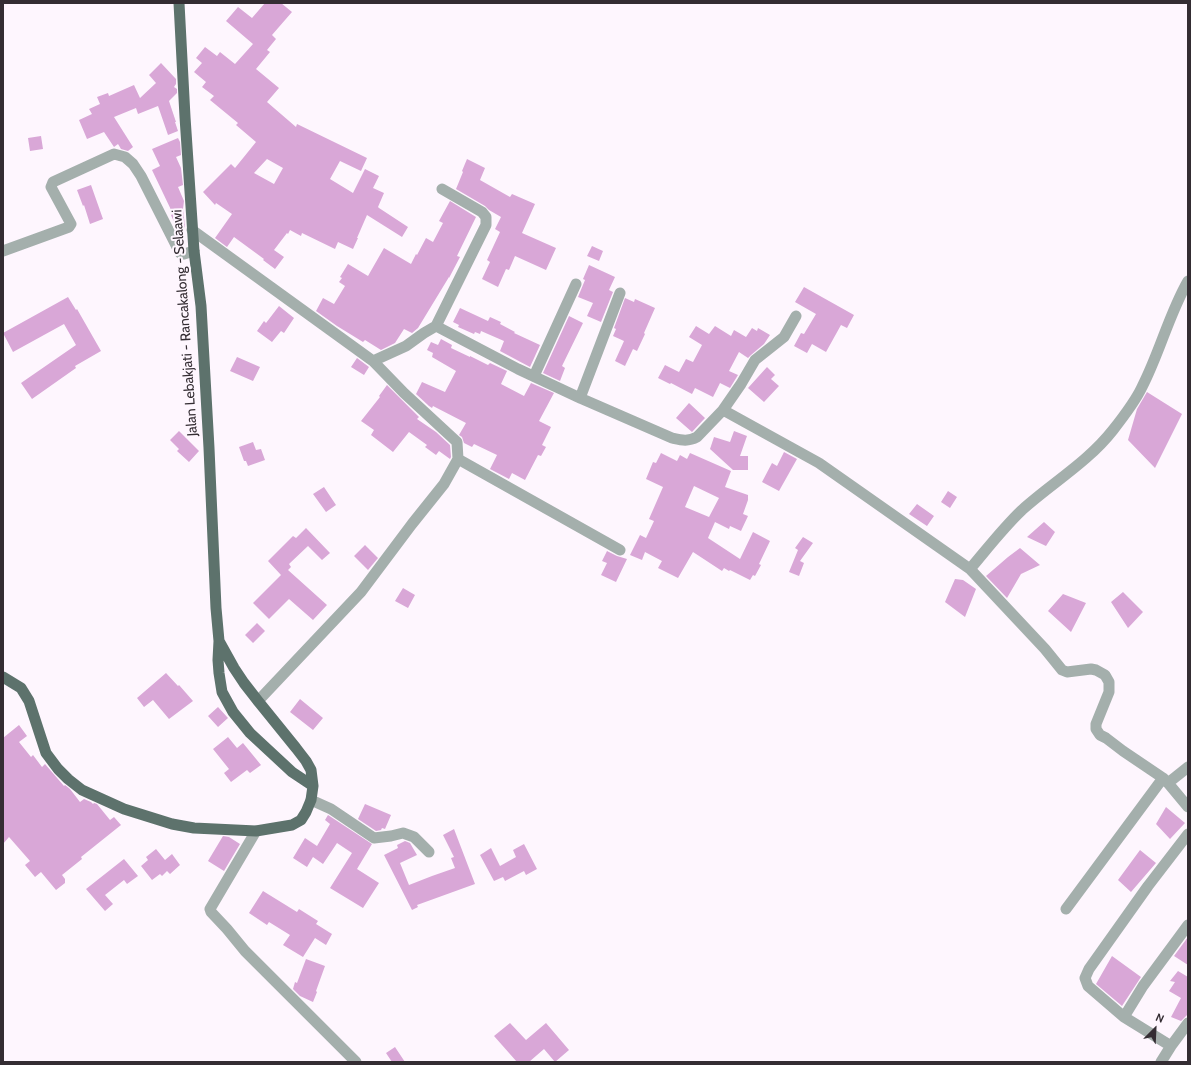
<!DOCTYPE html>
<html>
<head>
<meta charset="utf-8">
<style>
	body { margin:0 }
	#map { position:relative; width:1191px; height:1065px; overflow:hidden; background:#fef6fe; font-family:Cabin,sans-serif }
	canvas { display:block }
	.frame { position:absolute; inset:0; border:4px solid #342d33; pointer-events:none }
	.north { position:absolute; left:1135px; top:1009px; width:40px; height:40px; -webkit-text-stroke:3px #fef6fe; paint-order:stroke; rotate:24deg; font-size:11px; font-weight:700; line-height:16px; text-align:center; color:#342d33 }
	.north::after { content:''; display:block; margin:auto; width:14px; height:18px; background:#342d33; clip-path:polygon(50% 0,100% 100%,50% 72%,0 100%) }
</style>
</head>
<body>
<div id="map">
<canvas width="1191" height="1065"></canvas>
<div class="frame"></div>
<div class="north">N</div>
</div>
<script>
const ctx = document.querySelector('canvas').getContext('2d');
ctx.lineJoin = 'round';
function paint(path, color) { ctx.fillStyle = color; ctx.fill(path, 'evenodd'); }
function stroke(path, color, width, dash) { ctx.strokeStyle = color; ctx.lineWidth = width; ctx.lineCap = dash ? 'butt' : 'round'; ctx.setLineDash(dash || []); ctx.stroke(path); }
function label(font, color, halo, rows, align = 'center') {
  ctx.font = font + ' Cabin,sans-serif'; ctx.lineWidth = 4; ctx.setLineDash([]); ctx.textBaseline = 'middle'; ctx.strokeStyle = halo; ctx.fillStyle = color; for (const [text, x, y, turn = 0] of rows) {
    ctx.save(); ctx.translate(x, y); ctx.rotate((+turn || 0) * Math.PI / 180); ctx.textAlign = isNaN(turn) ? turn : align; if (halo) ctx.strokeText(text, 0, 0); ctx.fillText(text, 0, 0); ctx.restore();
  }
}
const building = new Path2D(`
	M265,3H281L292,12L272,35L276,39L267,50L270,52L256,69L279,88L267,102L296,127L297,124L367,158L361,171L340,161L330,179L353,193L365,169L379,176L373,188L384,193L378,207L379,208L408,227L402,237L367,215L357,238H358L353,249L338,242L335,249L302,233L301,236L290,230L288,234L287,233L274,250L284,257L275,269L263,260L264,259L234,237L227,247L215,238L232,214L216,203L215,205L203,192L231,164L235,168L256,142L236,125L238,123L210,100L214,96L202,87L206,82L194,72L202,63L196,58L205,47L217,56L220,52L235,64L253,44L226,21L238,7L252,18ZM267,159L283,168L274,184L254,173Z
	M161,63L176,79V84L174,87L177,89V93L169,101L176,122H175L178,131L168,135L158,106L138,114L136,108L114,117L133,147L128,151L121,149L118,144L114,147L104,132L87,139L79,120L92,114L89,109L100,104L97,97L108,93L109,96L134,85L140,98L156,83L149,75Z
	M41,136L43,149L30,151L28,138Z
	M178,138L180,142L181,155L176,157L181,168L183,185L178,187L184,201L183,209L185,227L178,231L171,215L173,214L152,170L160,166L152,149Z
	M467,159L485,168L480,180L510,197L512,194L535,204L522,233L556,248L546,270L515,256L509,270L506,269L498,287L482,279L490,262L487,260L500,232L495,229L501,217L489,210L485,206L456,189L463,172L462,171Z
	M91,185L103,219L90,224L84,205L83,206L77,190Z
	M450,201L476,217L457,256L460,257L449,278V277L418,328L412,333L404,329L395,343L381,350L365,340L363,342L337,326L316,311L323,298L334,304L345,286L339,282L342,278L340,277L348,264L368,276L384,248L411,264L416,254L417,255L426,238L433,242L443,223L439,221Z
	M592,246L603,251L599,261L587,256Z
	M589,265L615,277L609,290L613,292L601,322L587,316L593,303L578,297L585,280L583,279Z
	M804,287L854,315L847,328L841,325L826,352L812,344L807,353L794,346L801,333L804,334L816,314L795,302Z
	M68,297L76,310L77,309L101,351L75,366L76,368L32,399L21,383L76,345L64,324L13,352L3,333Z
	M625,298L634,302L635,299L655,308L644,333L645,334L637,351L633,349L625,366L615,361L624,341L613,336L616,329L614,328Z
	M279,306L294,318L284,333L281,331L272,342L257,331L264,321L266,323Z
	M460,308L488,321L490,317L501,322L500,324L515,332L514,333L540,345L530,367L500,351L504,341L481,331L480,334L475,332L474,334L458,327L459,325L453,322Z
	M569,316L583,323L562,366L565,368L560,381L543,373Z
	M696,326L709,334L715,326L731,336L734,330L746,337L752,328L757,331L758,328L770,335L764,344L751,355L748,358L739,352L729,371L738,375L730,388L720,383L713,397L695,388L692,394L671,383L670,384L658,378L665,365L679,372L686,359L693,362L702,345L689,337Z
	M441,339L452,345L451,348L470,357V356L488,365L490,363L507,371L501,384L524,396L531,383L554,393L539,421L551,427L542,445L546,447L541,456L538,455L525,480L512,473L509,479L490,469L497,455L474,444L472,447L464,443L462,437L459,435L466,423L433,406L432,408L429,406L416,394L422,382L445,392L456,371L432,357L433,353L427,350L431,342L438,345Z
	M237,357L260,367L253,381L230,371Z
	M357,358L369,367L364,375L351,367Z
	M767,367L775,375L771,379L779,386L764,402L748,388Z
	M387,385L419,417L417,419L436,432L450,445L451,457L450,459L439,451L436,455L425,447L427,445L409,432L393,452L371,435L374,430L361,421L380,397L379,396Z
	M1147,392L1182,414L1155,468L1128,440L1137,409Z
	M689,403L705,418L692,432L676,418Z
	M179,431L199,451L189,462L177,451L179,449L170,440Z
	M734,431L747,436L740,456H748V470H733L710,449L714,437L730,442Z
	M253,442L256,450L261,449L265,460L248,466L246,461H244L239,447Z
	M784,452L797,459L779,491L762,482L772,463L777,466Z
	M661,453L677,461L680,455L687,459L690,453L731,471L725,487L748,495V500L743,514L748,516L741,531L730,526L729,529L715,522L708,538L740,559L753,532L770,541L759,564L761,565L755,576L753,575L750,580L730,570L729,571L724,568L722,571L693,552L678,578L658,568L662,561L645,552L642,560L630,555L640,535L646,538L654,521L649,519L663,487L646,479L653,462L656,463ZM694,486L719,498L709,517L685,507Z
	M324,487L336,505L326,512L313,494Z
	M948,491L957,497L950,508L941,502Z
	M917,504L934,516L927,526L909,514Z
	M1044,522L1055,532L1046,546L1027,537Z
	M306,528L330,553L322,560L308,546L289,564L291,567L288,570L327,605L313,620L289,599L269,619L253,603L281,575L268,561L293,536L296,538Z
	M803,537L813,543L800,561L804,563L799,576L789,572L798,550L795,548Z
	M365,545L378,558L368,570L354,556Z
	M1020,548L1040,565L1021,574L1007,598L986,576L1008,557Z
	M607,551L617,556L627,559L616,582L601,575L607,563L602,561Z
	M955,579L963,580L976,589L965,617L945,602Z
	M403,588L415,595L408,608L395,601Z
	M1123,592L1143,612L1128,628L1111,602Z
	M1063,594L1086,603L1071,632L1048,611Z
	M257,623L265,631L253,643L245,635Z
	M166,673L178,686L179,685L193,701L169,719L153,700L144,707L137,698Z
	M300,699L323,718L313,730L290,712Z
	M218,707L228,718L218,727L208,716Z
	M19,725L27,736L19,742L31,757L33,755L42,767L45,764L64,786L65,785L70,789L80,802L84,799L91,802L93,804L94,803L97,804L110,820L114,817L121,825L81,857L82,859L62,875L65,879V883L56,890L41,872L35,877L25,865L30,861L9,837L3,844V738Z
	M228,737L237,748L243,743L261,765L250,773L247,770L231,782L224,773L229,769L213,749Z
	M365,804L391,815L385,829L382,828L381,830L376,831L358,819Z
	M1166,807L1185,823L1170,839L1156,824Z
	M328,815L372,844L357,869L379,883L363,908L330,888L352,853L337,843L323,864L313,857L307,867L293,858L305,838L317,846L330,824L325,820Z
	M454,829L475,884L417,905L418,907L412,910L384,855L398,848L397,845L405,841L410,843L417,855L400,863L409,885L432,876L455,868L451,858L454,857L443,835Z
	M223,836L229,837L240,844L224,871L208,861Z
	M524,844L537,869L526,875L524,871L505,881L503,877L494,881L480,855L491,848L500,866L516,857L513,850Z
	M156,849L165,860L172,854L180,865L170,874L167,871L162,876L160,874L152,880L141,866L148,860L146,857Z
	M1140,850L1156,863L1131,892L1118,880Z
	M124,859L138,876L127,884L124,880L105,895L113,904L105,911L86,889Z
	M263,891L297,912L299,909L318,921L316,924L332,934L326,945L315,938L303,957L283,945L290,935L269,922L267,925L249,913Z
	M1188,937V965L1174,956Z
	M1112,956L1141,977L1122,1006L1096,984Z
	M306,959L325,966L316,991L317,992L313,1002L300,996L293,989L295,982L297,983Z
	M1178,971L1188,977V1014L1181,1021L1171,1017L1181,998L1169,991L1175,982L1170,981Z
	M510,1023L526,1040L546,1023L569,1050L555,1062L544,1049L529,1062H517L494,1036Z
	M395,1047L405,1062H392L386,1053Z`);
const minor = new Path2D(`
	M192,230L373,361L406,346L424,333L436,326L518,369L580,398L672,438C681,440 688,442 697,437L723,410L819,463L970,569L1045,649L1062,670L1067,672L1091,669L1096,670L1105,675L1109,682V692L1096,724V729L1100,735L1106,738L1123,751L1163,778L1168,783L1188,767
	M3,251L69,227L71,224L51,187L53,182L114,154L125,157L133,164L141,176L180,253L184,254L194,251
	M436,326L486,225V217L482,212L442,189
	M534,376L576,284
	M580,398L620,293
	M723,410L741,384L755,360L784,337L796,316
	M458,459L620,550
	M970,569C987,549 1003,528 1022,510C1052,483 1088,462 1113,430C1124,416 1135,402 1142,387C1160,352 1169,314 1188,281
	M258,701L361,592L412,524L444,484L458,459L457,442L404,393L373,361
	M1168,783L1188,807
	M311,800L331,809L374,838L391,836L403,833L414,837L429,852
	M256,831L210,909L211,912L227,929L245,951L356,1062
	M1188,834L1148,886L1089,969L1085,978L1088,986L1124,1017L1171,1046L1188,1023
	M1066,909L1163,778
	M1124,1017L1143,986L1188,925
	M1161,1062L1171,1046`);
const primary = new Path2D(`
	M179,3L185,117L194,251L201,306L209,448L216,608L219,641L218,660L219,673L222,692L233,712L250,733L292,772L313,786
	M3,677L21,688L29,701L46,753L58,769L68,779L82,790L124,809L172,824L194,828L256,831L292,825L301,820L306,812L311,800L313,786L311,770L306,761L296,748L258,701L244,683L234,668L219,641`);
const streetNames = [
	["Jalan Lebakjati - Rancakalong - Selaawi",185,323,-94]
];
paint(building, '#d9a7d7');
stroke(minor, '#a4afac', 11);
stroke(primary, '#5d726c', 11);
label('14px', '#342d33', '#fef6fe', streetNames);
</script>
</body>
</html>
